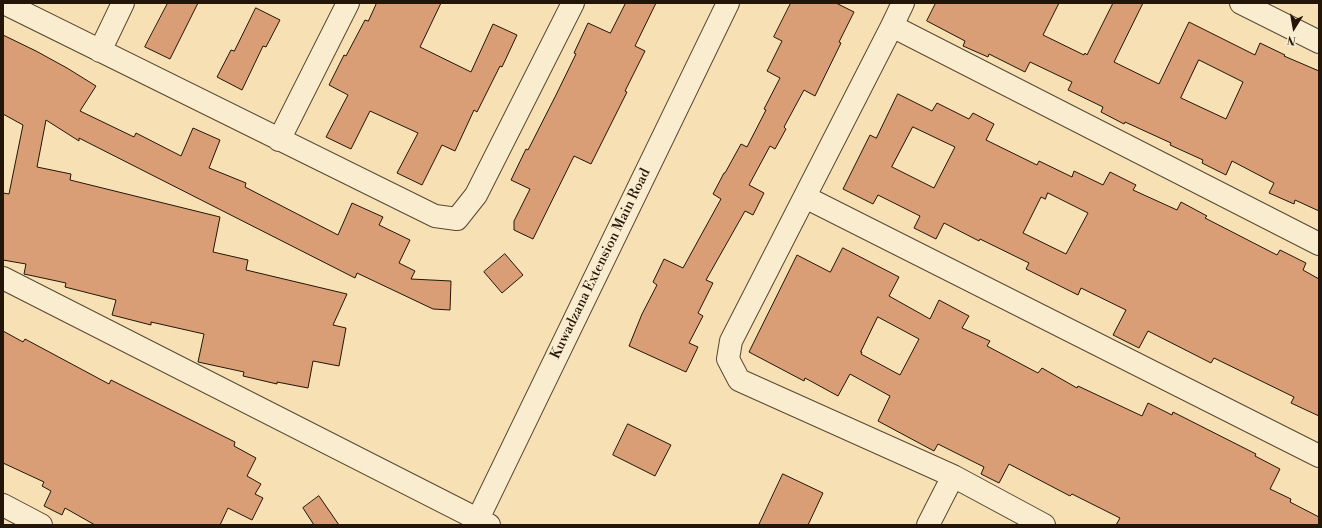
<!DOCTYPE html>
<html>
<head>
<meta charset="utf-8">
<style>
	body { margin:0 }
	#map { position:relative; width:1322px; height:528px; overflow:hidden; background:#f7e1b4; font-family:"Libre Bodoni",serif }
	canvas { display:block }
	.frame { position:absolute; inset:0; border:4px solid #231507; pointer-events:none }
	.north { position:absolute; left:1274px; top:8px; width:40px; height:40px; -webkit-text-stroke:3px #faecce; paint-order:stroke; rotate:191deg; font-size:11px; font-weight:700; line-height:16px; text-align:center; color:#231507 }
	.north::after { content:''; display:block; margin:auto; width:14px; height:18px; background:#231507; clip-path:polygon(50% 0,100% 100%,50% 72%,0 100%) }
</style>
</head>
<body>
<div id="map">
<canvas width="1322" height="528"></canvas>
<div class="frame"></div>
<div class="north">N</div>
</div>
<script>
const ctx = document.querySelector('canvas').getContext('2d');
ctx.lineJoin = 'round';
function paint(path, color) { ctx.fillStyle = color; ctx.fill(path, 'evenodd'); }
function stroke(path, color, width, dash) { ctx.strokeStyle = color; ctx.lineWidth = width; ctx.lineCap = dash ? 'butt' : 'round'; ctx.setLineDash(dash || []); ctx.stroke(path); }
function label(font, color, halo, rows, align = 'center') {
  ctx.font = font + ' "Libre Bodoni",serif'; ctx.lineWidth = 3; ctx.setLineDash([]); ctx.textBaseline = 'middle'; ctx.strokeStyle = halo; ctx.fillStyle = color; for (const [text, x, y, turn = 0] of rows) {
    ctx.save(); ctx.translate(x, y); ctx.rotate((+turn || 0) * Math.PI / 180); ctx.textAlign = isNaN(turn) ? turn : align; if (halo) ctx.strokeText(text, 0, 0); ctx.fillText(text, 0, 0); ctx.restore();
  }
}
const building = new Path2D(`
	M168,3H198L170,59L145,47Z
	M377,3H441L420,47L471,72L493,24L517,35L502,67L500,66L477,112L474,110L455,151L442,145L422,185L397,173L418,133L370,111L351,149L326,137L348,95L329,85L344,55L346,56L365,20L368,21Z
	M626,3H656L635,46L645,51L625,91L627,92L591,164L574,156L533,239L514,230V221L530,189L511,180L526,149L528,150L556,95L576,54L574,53L588,23L610,33Z
	M791,3H836L854,12L839,42L841,43L815,96L804,90L784,127L786,129L775,149L770,146L749,185L764,193L753,215L745,211L706,280L713,283L698,313L703,316L689,343L698,347L686,372L629,346L642,314L657,285L653,282L664,259L683,268L721,199L713,194L724,173H725L741,144L747,147L766,110L764,109L780,78L767,71L782,41L774,37Z
	M936,3H1059L1043,35L1084,55L1085,53L1087,55L1113,3H1143L1114,62L1159,84L1189,22L1255,55L1260,43L1285,55L1284,56L1319,71V211L1295,200L1294,204L1269,193L1274,183L1232,161L1226,175L1202,163L1203,160L1170,145L1171,143L1125,122L1124,124L1101,112L1103,107L1068,90L1072,82L1030,62L1025,72L989,54L988,57L963,46L965,41L927,21ZM1199,60L1243,82L1226,119L1181,98Z
	M256,8L280,20L266,47L263,46L242,90L217,77L231,50L234,51Z
	M3,35L36,51L67,68L96,86L80,111L134,137L136,133L181,156L193,128L220,140L209,168L246,183L245,187L338,235L352,203L383,217L379,225L410,240L399,263L415,271L411,279L451,281L450,310L433,309L357,273L355,278L79,138V141L46,120L37,167L71,174L70,180L220,217L213,252L248,260L246,270L347,294L333,325L346,328L339,366L313,361L308,388L277,382V384L243,376L244,372L198,362L204,334L151,322V325L112,315L116,300L65,287L66,283L24,274L26,264L3,260V193L9,194L23,125L3,114Z
	M898,94L932,111L937,103L969,119L973,113L994,124L986,140L1037,165L1039,161L1072,177L1074,171L1103,185L1110,172L1136,185L1133,190L1177,210L1181,202L1207,216L1205,218L1277,255L1280,250L1306,263L1303,270L1319,279V416L1291,403L1294,397L1214,358L1211,363L1148,331L1139,348L1113,335L1126,310L1081,288L1078,295L1026,269L1029,263L980,239L979,241L944,223L936,239L914,228L920,216L878,195L873,204L843,189L870,135L876,138ZM913,127L955,147L934,188L892,167ZM1048,193L1088,213L1066,254L1023,233L1041,197L1045,199Z
	M843,248L899,277L889,296L930,319L939,300L969,316L962,328L990,341L987,346L1038,373L1042,368L1077,388L1078,386L1142,416L1148,403L1172,415L1173,412L1256,454L1255,456L1280,469L1270,489L1291,499L1290,502L1319,517V525H1116L1120,518L1072,494L1070,496L1009,464L999,483L981,474L984,467L938,444L934,451L878,421L890,396L850,374L838,396L805,378L804,381L749,352L797,255L830,272ZM878,317L919,339L900,375L861,354L862,352H861Z
	M505,254L523,275L502,293L484,272Z
	M3,331L23,342L25,339L109,384L111,380L235,442L234,446L256,458L247,476L261,484L255,494L263,498L252,520L228,508L220,525H95L65,508L62,515L44,506L51,491L42,486L44,482L3,463Z
	M628,424L671,445L655,476L613,455Z
	M783,474L823,493L808,525H759Z
	M319,496L339,525H314L303,508Z`);
const minor = new Path2D(`
	M4,3L435,216L457,219L476,195L573,3
	M1241,3L1319,42
	M892,26L903,3
	M100,51L123,3
	M279,140L348,3
	M805,197L1319,456
	M3,278L489,525
	M3,505L41,525
	M475,525L728,3
	M928,525L953,476
	M1044,525L953,476L739,380L728,359L731,341L892,26L1319,244`);
const streetNames = [
	["Kuwadzana Extension Main Road",601,264,-64]
];
paint(building, '#d99e76');
stroke(building, '#231507', 1);
stroke(minor, '#584832', 24);
stroke(minor, '#faecce', 22);
label('14px', '#231507', '#faecce', streetNames);
</script>
</body>
</html>
